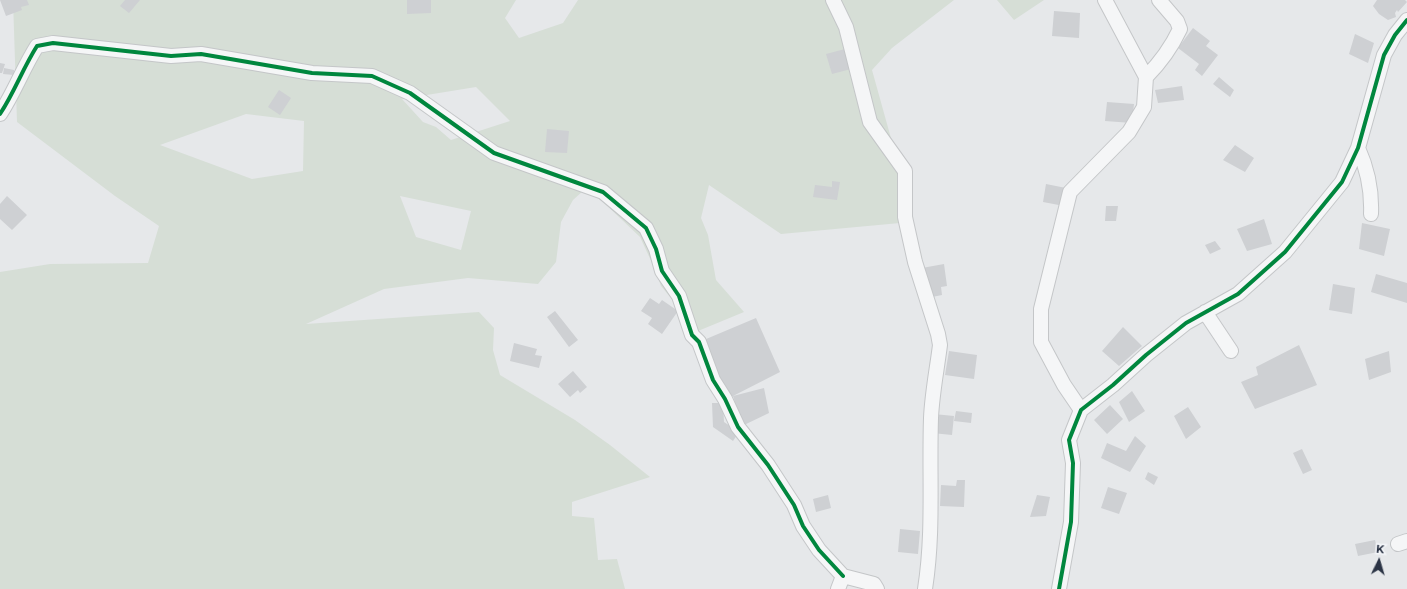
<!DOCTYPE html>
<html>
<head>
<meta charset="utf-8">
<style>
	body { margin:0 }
	#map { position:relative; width:1407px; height:589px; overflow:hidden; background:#e6e8ea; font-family:Montserrat,sans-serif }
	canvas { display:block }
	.north { position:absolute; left:1359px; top:541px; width:40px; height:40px; -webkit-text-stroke:3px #f4f6f9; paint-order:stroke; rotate:5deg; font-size:11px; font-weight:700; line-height:16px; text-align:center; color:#2b3445 }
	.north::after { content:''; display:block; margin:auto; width:14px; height:18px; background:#2b3445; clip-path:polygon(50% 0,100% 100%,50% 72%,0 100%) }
</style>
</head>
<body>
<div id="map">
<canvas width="1407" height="589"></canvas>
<div class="north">K</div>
</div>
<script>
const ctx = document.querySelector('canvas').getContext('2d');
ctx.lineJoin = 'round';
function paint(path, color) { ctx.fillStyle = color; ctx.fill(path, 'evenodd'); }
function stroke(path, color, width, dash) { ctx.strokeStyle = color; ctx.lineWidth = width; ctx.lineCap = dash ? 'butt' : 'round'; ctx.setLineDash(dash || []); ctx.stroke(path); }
const green = new Path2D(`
	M13,0H516L505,18L519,38L563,23L578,0H954L892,48L872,70L904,185L900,223L781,234L709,185L701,218L708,235L716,280L744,312L698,331L661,286L653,265L640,237L601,200L583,191L573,200L561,222L556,262L538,284L468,278L384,289L306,324L479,312L494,328L493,350L500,375L575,420L610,445L650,477L572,502V516L594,518L598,560L617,559L625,589H0V272L50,264L148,263L159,226L115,196L17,122ZM476,87L510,121L451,140L436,127L423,122L402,99ZM246,114L304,121L303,171L252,179L160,145ZM400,196L471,211L461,250L416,237Z
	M997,0H1044L1014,20Z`);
const building = new Path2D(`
	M0,0H27L29,5L21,7L22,10L6,16Z
	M125,0H140L129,13L120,6Z
	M407,0H431V13L407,14Z
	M1377,0H1405L1407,2L1398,12L1397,10L1395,13L1396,17L1388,20L1379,14L1373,6Z
	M1054,11L1080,13L1079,38L1052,36Z
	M1193,28L1210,41L1206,46L1218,55L1202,76L1195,70L1199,64L1178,48Z
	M1355,34L1374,43L1368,63L1349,54Z
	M845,49L851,69L832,74L826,54Z
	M0,63L5,64L2,73H0Z
	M4,68L14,70V75L3,74Z
	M1219,77L1234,90L1230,97L1213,84Z
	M1182,86L1184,100L1158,103L1155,90Z
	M279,90L291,98L280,115L268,107Z
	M1107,102L1134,104L1132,123L1105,121Z
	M547,129L569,131L567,153L545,152Z
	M1235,145L1254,158L1245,172L1223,160Z
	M832,181L840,182L837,200L813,197L815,185L832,187Z
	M1046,184L1066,188L1064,206L1043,202Z
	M7,196L27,215L12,230L0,219V204Z
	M1106,206H1118L1116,221H1105Z
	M1264,219L1272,244L1247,251L1237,229Z
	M1362,223L1390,229L1384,256L1359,249Z
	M1215,241L1221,249L1210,254L1205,245Z
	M944,264L947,286L941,287L942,295L927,298L922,268Z
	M1376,274L1407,283V303L1371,292Z
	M1333,284L1355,288L1352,314L1329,310Z
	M650,298L659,304L662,300L678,311L662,334L648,324L652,318L641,311Z
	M555,311L578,340L569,347L547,317Z
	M756,318L780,372L733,396L764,388L769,413L742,426L733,396L725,399L699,342Z
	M1123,327L1142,346L1119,366L1102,351Z
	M514,343L537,349L535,355L542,356L539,368L510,361Z
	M1299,345L1317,385L1255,409L1241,382L1258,375L1256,367Z
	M949,351L977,355L974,379L945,375Z
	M1389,351L1391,372L1369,380L1365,359Z
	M573,371L587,387L580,393L578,390L570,397L558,384Z
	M1132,391L1145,411L1129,422L1119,402Z
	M712,403H723L724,422L739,432L733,441L713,427Z
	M1110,405L1123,419L1107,434L1094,420Z
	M1188,407L1201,427L1186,439L1174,416Z
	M956,411L972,413L971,423L954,421Z
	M934,414L954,416L952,435L932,433Z
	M1135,436L1146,446L1130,472L1101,458L1107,443L1126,451Z
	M1302,449L1312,470L1303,474L1293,453Z
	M1148,472L1158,477L1154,485L1145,479Z
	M957,480H965L964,507L940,506L941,485L956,486Z
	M1108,487L1127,493L1119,514L1101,508Z
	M828,495L831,508L816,512L813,499Z
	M1037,495L1050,497L1046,516L1030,517Z
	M900,529L920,531L918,554L898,552Z
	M1375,540L1378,552L1358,556L1355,544Z`);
const minor = new Path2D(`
	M833,0L846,27L870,122L905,171V217L915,262L938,334L940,345C937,369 932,394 931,418C929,475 934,532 925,589
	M1146,77C1161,62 1171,48 1180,29L1177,21L1159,0
	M0,114C14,93 23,68 37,46L53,43L171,56L201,54L312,73L372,76L410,93L494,153L603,192L646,228L656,249L662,271L679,296L692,335L699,342L713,380L725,399L738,427L768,465L794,505L803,526L819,550L843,576
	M1358,148C1368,170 1372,191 1371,214
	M1205,312L1231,351
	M1081,410L1064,385L1041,342V309L1070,192L1129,132L1144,107L1146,77L1105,0
	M1398,544L1407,541
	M838,589L843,576L874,584L877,589
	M1059,589L1071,522L1073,463L1069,440L1081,410L1113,385L1146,355L1186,323L1238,294L1285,252L1342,182L1358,148L1384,55L1395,35L1407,20`);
const cycleway = new Path2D(`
	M0,114C14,93 23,68 37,46L53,43L171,56L201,54L312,73L372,76L410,93L494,153L603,192L646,228L656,249L662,271L679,296L692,335L699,342L713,380L725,399L738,427L768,465L794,505L803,526L819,550L843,576
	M1059,589L1071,522L1073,463L1069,440L1081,410L1113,385L1146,355L1186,323L1238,294L1285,252L1342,182L1358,148L1384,55L1395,35L1407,20`);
paint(green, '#d6ded6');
paint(building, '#ced0d3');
stroke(minor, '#c4c6c8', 16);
stroke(minor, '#f5f6f7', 14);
stroke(cycleway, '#00873e', 4);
</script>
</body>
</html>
